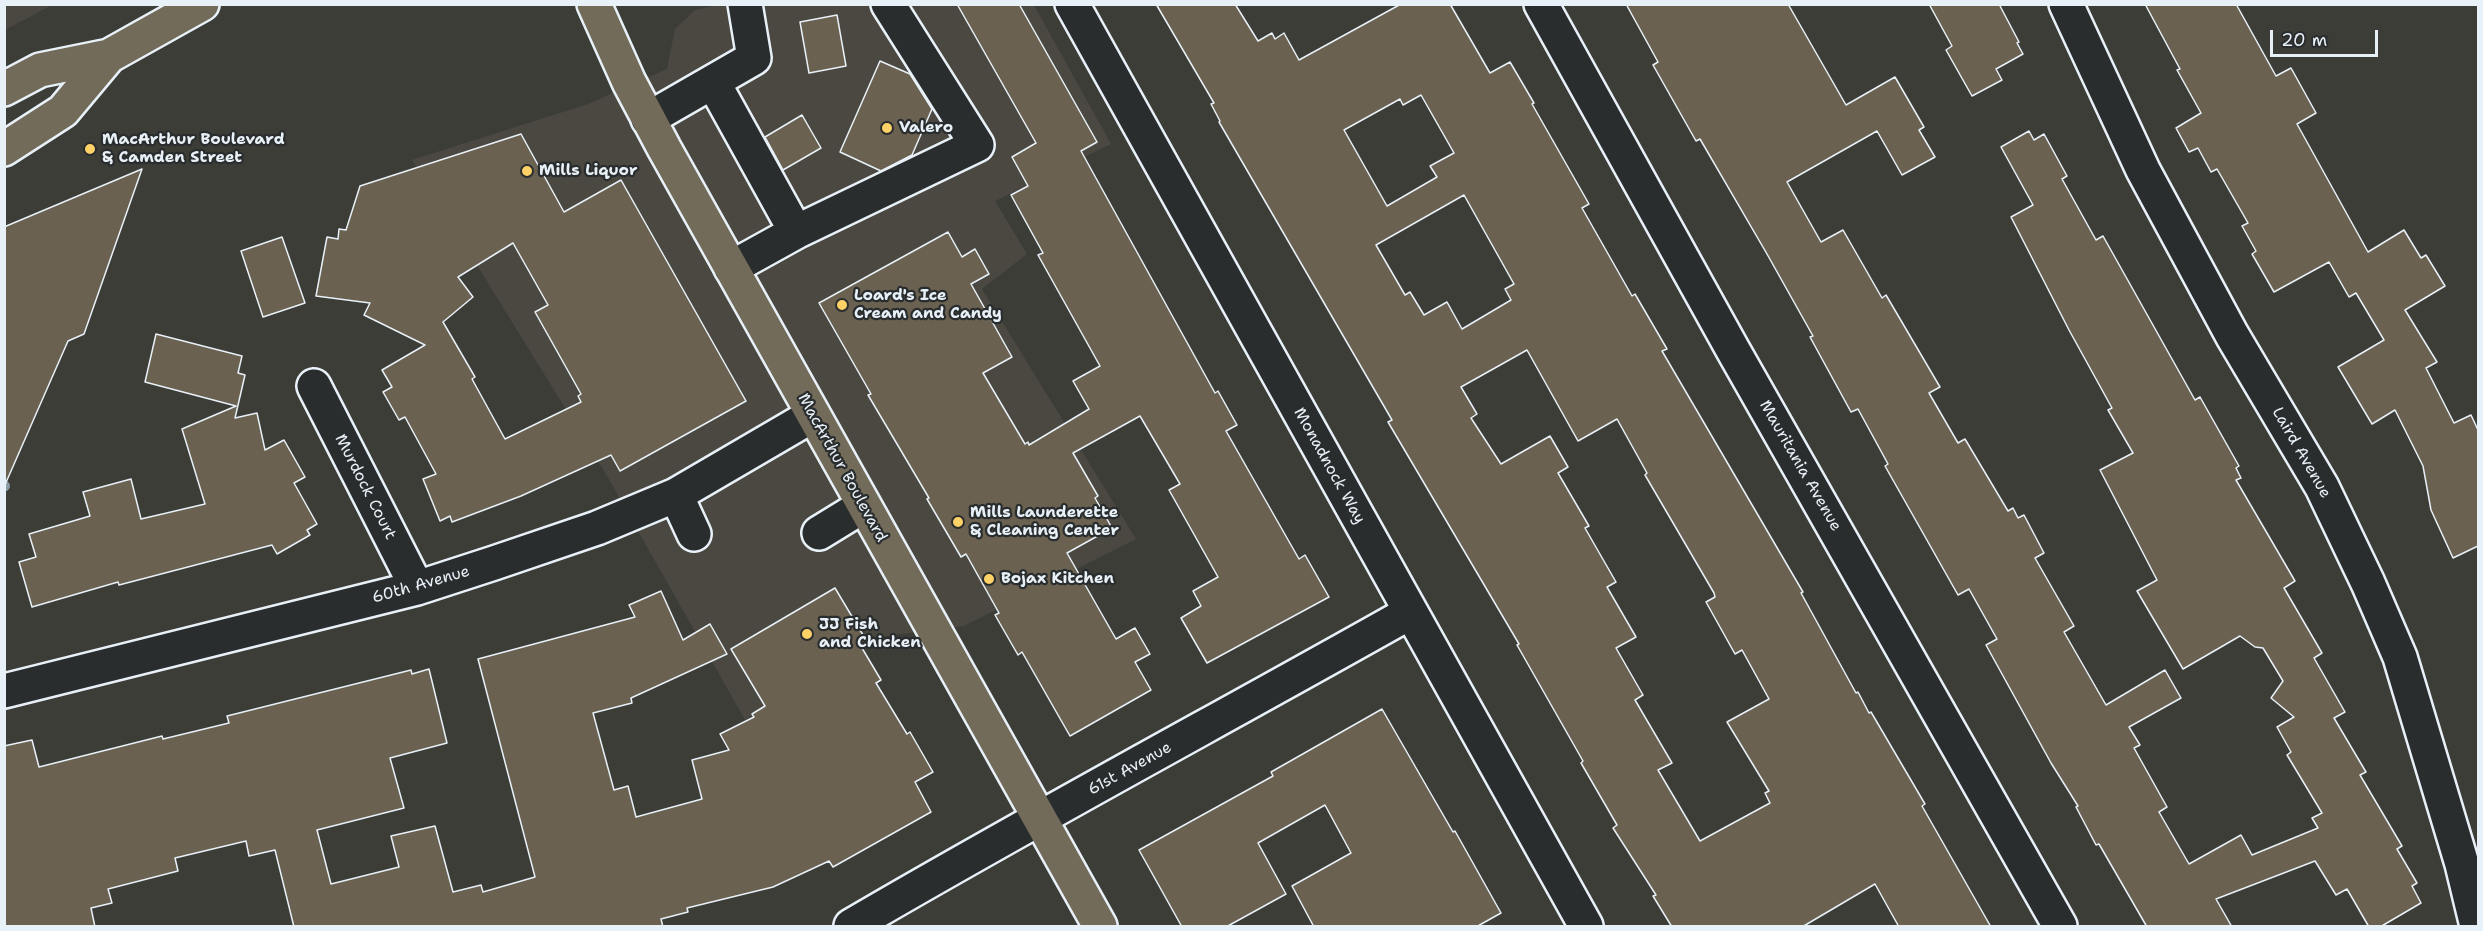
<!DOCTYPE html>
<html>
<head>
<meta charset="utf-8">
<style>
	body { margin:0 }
	#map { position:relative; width:2483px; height:931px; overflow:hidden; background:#3d3d38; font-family:"Shantell Sans",sans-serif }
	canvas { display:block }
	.frame { position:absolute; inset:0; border:6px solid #e8f1f8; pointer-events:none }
	.scale { position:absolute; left:2270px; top:30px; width:108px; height:27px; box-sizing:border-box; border:3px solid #e8f1f8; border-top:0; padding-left:8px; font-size:18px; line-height:21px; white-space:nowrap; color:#e8f1f8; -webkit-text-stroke:4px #2a2d2e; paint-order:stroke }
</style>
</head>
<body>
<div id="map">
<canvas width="2483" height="931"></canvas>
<div class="frame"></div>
<div class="scale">20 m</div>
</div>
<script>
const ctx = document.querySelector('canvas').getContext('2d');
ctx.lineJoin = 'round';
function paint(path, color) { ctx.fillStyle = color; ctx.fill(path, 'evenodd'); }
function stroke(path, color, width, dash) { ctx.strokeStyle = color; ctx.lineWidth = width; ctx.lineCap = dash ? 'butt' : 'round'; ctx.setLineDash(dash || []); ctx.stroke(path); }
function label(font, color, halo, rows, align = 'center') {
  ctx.font = font + ' "Shantell Sans",sans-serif'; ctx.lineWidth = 4.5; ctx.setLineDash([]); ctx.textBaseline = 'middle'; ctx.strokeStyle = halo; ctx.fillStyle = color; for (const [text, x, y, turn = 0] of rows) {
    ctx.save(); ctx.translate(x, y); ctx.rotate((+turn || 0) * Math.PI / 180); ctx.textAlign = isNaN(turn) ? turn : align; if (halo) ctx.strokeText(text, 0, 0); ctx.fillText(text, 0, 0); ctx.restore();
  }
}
const built = new Path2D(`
	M5,4H52V5L5,30Z
	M722,4L1034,5L1111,144L995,201L1027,254L982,289L1136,539L964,626L878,637L745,720L607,476L412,160L588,104L667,69L675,29L695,10Z`);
const stream = new Path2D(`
	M4,487L5,486`);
const building = new Path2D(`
	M957,4H1019L1097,142L1081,151L1215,393L1218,391L1237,425L1226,431L1299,559L1305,555L1329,597L1207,663L1181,618L1201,606L1193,591L1218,577L1169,490L1180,484L1140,416L1073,453L1098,496L1095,498L1112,528L1067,553L1116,639L1135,628L1150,654L1135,662L1151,690L1070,736L1022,652L1018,655L995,615L999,613L966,554L961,557L927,499L929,498L868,395L871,394L819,303L948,232L962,257L975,249L989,274L971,284L1012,357L983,373L1025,444L1028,442L1029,445L1089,409L1073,381L1100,366L1038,255L1043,253L1011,195L1028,186L1012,157L1036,143Z
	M1156,4H1235L1258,41L1272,33L1275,39L1284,33L1299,60L1401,4H1450L1490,73L1510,62L1534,103L1532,104L1589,204L1582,208L1632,296L1635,294L1667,349L1662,351L1803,592L1801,593L1856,693L1858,692L1869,713L1871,712L1925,804L1922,806L1991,927H1899L1875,884L1802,927H1672L1653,896L1656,895L1613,828L1617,825L1581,763L1583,761L1517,645L1519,644L1388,422L1392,420L1219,122L1220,121L1211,104L1214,103ZM1421,95L1454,153L1430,166L1437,177L1387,206L1344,130L1400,99L1403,105ZM1464,195L1514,284L1505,289L1511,300L1462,329L1447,302L1424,315L1410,292L1405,295L1376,245ZM1527,350L1578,441L1617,419L1647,473L1645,475L1714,593L1715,597L1706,602L1735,654L1742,650L1769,699L1727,722L1769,791L1765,793L1770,803L1700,841L1658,770L1672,763L1635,700L1643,695L1616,648L1636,637L1607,587L1616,582L1585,528L1589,526L1558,473L1568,467L1550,436L1501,464L1471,418L1477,414L1461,387Z
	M1626,4H1788L1846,105L1895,77L1924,127L1919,130L1935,157L1902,175L1877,131L1787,182L1821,242L1843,230L1882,298L1886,295L1940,387L1929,393L1958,443L1965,439L2008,511L2013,508L2018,518L2024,515L2044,553L2035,558L2074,626L2064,632L2106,705L2165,670L2181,698L2129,727L2140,745L2134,748L2167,807L2159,812L2189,864L2241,835L2252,855L2318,828L2312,818L2322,813L2287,755L2291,752L2277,727L2294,717L2271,698L2283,681L2263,648L2255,647L2240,636L2183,669L2137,591L2157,580L2100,470L2133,453L2108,410L2112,408L2069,330L2011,217L2033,205L2001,147L2029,131L2034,140L2044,134L2067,176L2062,179L2096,240L2103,236L2195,400L2200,397L2239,466L2236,468L2241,478L2236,480L2295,581L2284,588L2322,653L2314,658L2345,712L2334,718L2366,772L2360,775L2402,846L2397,849L2417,883L2412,886L2421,903L2380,927H2369L2347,889L2336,895L2315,861L2216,899L2232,927H2147L2099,844L2096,845L2076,807L2078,806L2051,763L1986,645L1997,639L1969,589L1958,595L1885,466L1888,464L1858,409L1851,412L1810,337L1813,336L1767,254L1700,139L1696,141L1653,65L1658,62Z
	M1929,4H1999L2019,42L2017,43L2023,54L1996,69L2002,80L1972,96L1946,50L1952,46Z
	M2145,4H2236L2276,76L2291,68L2316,113L2297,124L2368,252L2404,230L2421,258L2426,255L2445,286L2405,310L2437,362L2426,368L2454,423L2471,415L2478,430V546L2453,558L2431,510L2423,466L2395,410L2372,424L2338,367L2384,340L2356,293L2349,297L2329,262L2274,292L2252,254L2256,251L2242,226L2248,223L2217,169L2211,172L2198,148L2189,152L2176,128L2201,113L2177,70L2180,69Z
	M837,15L846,66L809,73L800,22Z
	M880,61L910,74L932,109L912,155L881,171L840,152Z
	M802,115L821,148L783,170L765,137Z
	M521,134L564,212L621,180L746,401L620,471L611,455L521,496L452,522L450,516L440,521L423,479L436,474L405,417L399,420L383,392L392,387L382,370L425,345L364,315L370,303L316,296L327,237L338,239L339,229L346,230L360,186ZM513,243L548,305L535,312L581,394L578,396L581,402L505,439L472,379L475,377L443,322L473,297L458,277Z
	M142,169L84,334L68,341L4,487V227Z
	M282,237L305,303L263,317L241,251Z
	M156,334L242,356L238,373L245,375L235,418L257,413L265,450L284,440L305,477L294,483L317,524L307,530L310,535L277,554L272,545L119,585L118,582L32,607L19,562L36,557L29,534L90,516L83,492L131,479L141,519L205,504L182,429L236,406L145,382Z
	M835,588L869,645L862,648L881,680L876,683L907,734L910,732L933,772L915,782L931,812L833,867L829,861L773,887L687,908L688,912L661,919L663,927H294L275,850L249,856L246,841L175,858L178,871L108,889L112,903L91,908L95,927H4V746L32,740L39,767L162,736L163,739L229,723L227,716L411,670L412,674L429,669L447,743L390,758L404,808L317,830L331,884L399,867L391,836L435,826L453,892L481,885L483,892L535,877L478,659L635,617L629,605L661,591L683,640L710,624L727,654L631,698L632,703L593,713L614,790L628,786L636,817L702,799L692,760L729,750L720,734L754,717L752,714L765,706L731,649Z
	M1382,709L1453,832L1455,831L1501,913L1476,927H1314L1292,886L1351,853L1325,805L1258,843L1286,894L1226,927H1182L1139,850L1273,776L1271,772Z`);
const minor = new Path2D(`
	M1072,4C1245,311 1413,620 1586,926
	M1541,4L1733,350L2060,926
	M2066,4L2143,170L2232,335L2322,487L2368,583L2400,657L2462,864L2477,926
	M713,82L796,232
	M648,119L754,58L745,4
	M731,268L796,232L977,145L888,4
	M314,386L417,588
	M676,495L694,534
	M819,533L863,506
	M4,691L417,588L494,563L597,528L676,495L813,415
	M851,926C1035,818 1223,718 1409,613`);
const major = new Path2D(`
	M594,4L629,82L664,148L1100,926
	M4,89L40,70L109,56L202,4
	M4,149L63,111L109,56`);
const markers = [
	[887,128,6,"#ffd166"],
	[90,149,6,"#ffd166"],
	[527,171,6,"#ffd166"],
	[842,305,6,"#ffd166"],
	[958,522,6,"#ffd166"],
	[989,579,6,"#ffd166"],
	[807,634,6,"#ffd166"]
];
const poiNames = [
	["Valero",899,128],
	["MacArthur Boulevard",102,140],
	["& Camden Street",102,158],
	["Mills Liquor",539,171],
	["Loard's Ice",854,296],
	["Cream and Candy",854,314],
	["Mills Launderette",970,513],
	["& Cleaning Center",970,531],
	["Bojax Kitchen",1001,579],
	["JJ Fish",819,625],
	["and Chicken",819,643]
];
const streetNames = [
	["Laird Avenue",2301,453,60],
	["Monadnock Way",1329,466,61],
	["Mauritania Avenue",1800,466,60],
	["MacArthur Boulevard",842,468,61],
	["Murdock Court",365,487,63],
	["60th Avenue",421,585,-16],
	["61st Avenue",1130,769,-29]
];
paint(built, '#4a4840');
stroke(stream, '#8a9da6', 10);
paint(building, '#6a6151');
stroke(building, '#e8f1f8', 1.5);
stroke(minor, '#e8f1f8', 38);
stroke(major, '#e8f1f8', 38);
stroke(minor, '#2a2d2e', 33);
stroke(major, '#736b5a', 33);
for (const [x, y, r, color] of markers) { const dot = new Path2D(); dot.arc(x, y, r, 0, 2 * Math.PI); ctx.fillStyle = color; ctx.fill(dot); stroke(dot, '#2a2d2e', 2); }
label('bold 16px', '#e8f1f8', '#2a2d2e', poiNames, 'left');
label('16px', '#e8f1f8', '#2a2d2e', streetNames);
</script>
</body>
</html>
